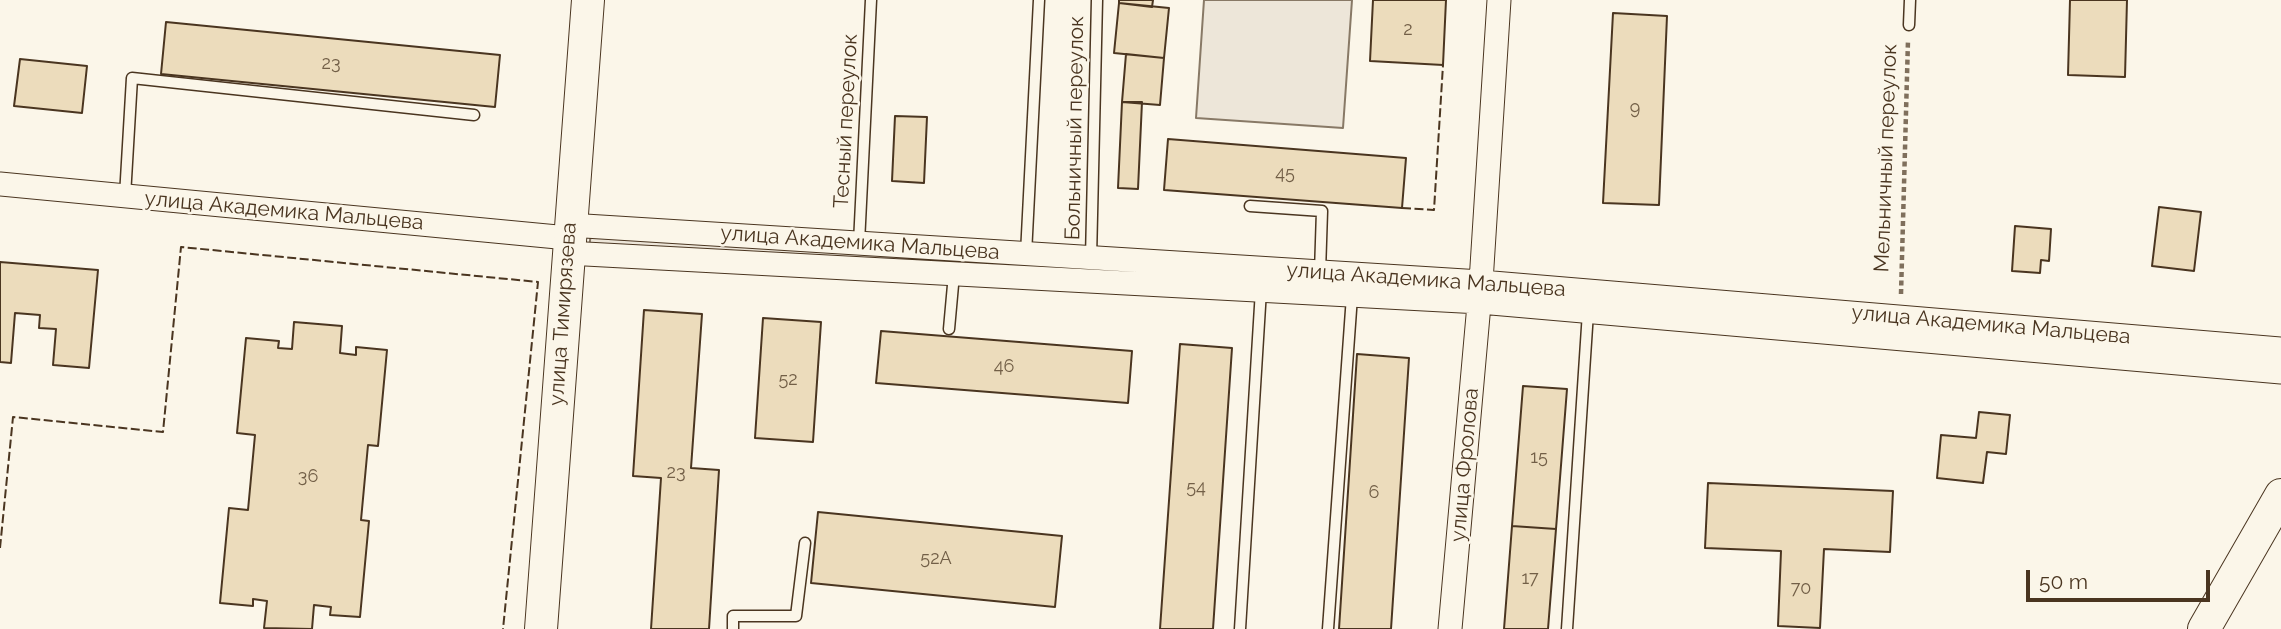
<!DOCTYPE html>
<html>
<head>
<meta charset="utf-8">
<style>
	body { margin:0 }
	#map { position:relative; width:2281px; height:629px; overflow:hidden; background:#fbf6e9; font-family:Raleway,sans-serif }
	canvas { display:block }
	.scale { position:absolute; left:2026px; top:570px; width:184px; height:32px; box-sizing:border-box; border:4px solid #4a3520; border-top:0; padding-left:9px; font-size:21px; line-height:24px; white-space:nowrap; color:#4a3520; -webkit-text-stroke:5px #fbf6e9; paint-order:stroke }
</style>
</head>
<body>
<div id="map">
<canvas width="2281" height="629"></canvas>
<div class="scale">50 m</div>
</div>
<script>
const ctx = document.querySelector('canvas').getContext('2d');
ctx.lineJoin = 'round';
function paint(path, color) { ctx.fillStyle = color; ctx.fill(path, 'evenodd'); }
function stroke(path, color, width, dash) { ctx.strokeStyle = color; ctx.lineWidth = width; ctx.lineCap = dash ? 'butt' : 'round'; ctx.setLineDash(dash || []); ctx.stroke(path); }
function label(font, color, halo, rows, align = 'center') {
  ctx.font = font + ' Raleway,sans-serif'; ctx.lineWidth = 5; ctx.setLineDash([]); ctx.textBaseline = 'middle'; ctx.strokeStyle = halo; ctx.fillStyle = color; for (const [text, x, y, turn = 0] of rows) {
    ctx.save(); ctx.translate(x, y); ctx.rotate((+turn || 0) * Math.PI / 180); ctx.textAlign = isNaN(turn) ? turn : align; if (halo) ctx.strokeText(text, 0, 0); ctx.fillText(text, 0, 0); ctx.restore();
  }
}
const green = new Path2D(`
	M1204,0H1352L1343,128L1196,118Z
	M591,233L1086,264L1085,274L589,248Z`);
const building = new Path2D(`
	M1119,0H1153L1152,7L1119,3Z
	M1373,0H1446L1443,65L1370,61Z
	M2070,0H2127L2125,77L2068,75Z
	M1119,3L1169,8L1164,58L1114,53Z
	M1613,13L1667,16L1659,205L1603,203Z
	M166,22L500,55L495,107L161,74Z
	M1126,54L1164,58L1160,105L1122,102Z
	M20,59L87,66L82,113L14,106Z
	M1122,102H1142L1138,189L1118,188Z
	M895,116L927,117L924,183L892,181Z
	M1168,139L1406,158L1402,208L1164,190Z
	M2159,207L2201,212L2194,271L2152,266Z
	M2015,226L2051,229L2049,261L2041,260L2040,273L2012,271Z
	M0,262L98,270L89,368L53,365L56,329L39,328L40,315L15,313L11,363L0,362Z
	M644,310L702,314L691,468L719,470L709,629H651L661,478L633,476Z
	M763,318L821,322L813,442L755,438Z
	M294,322L342,326L340,353L356,355V347L387,350L378,446L368,445L361,520L369,521L360,617L330,615L331,607L314,605L312,629L264,628L267,601L253,599V606L220,603L229,508L248,510L255,435L237,433L246,338L279,341L278,348L292,349Z
	M881,331L1132,351L1128,403L876,383Z
	M1180,344L1232,348L1213,629H1160Z
	M1357,354L1409,358L1391,629H1339Z
	M1523,386L1567,389L1556,529L1512,526Z
	M1979,412L2010,415L2006,454L1987,452L1983,483L1937,478L1941,435L1976,438Z
	M1708,483L1893,491L1890,552L1824,549L1820,628L1778,626L1781,551L1705,548Z
	M818,512L1062,536L1055,607L811,583Z
	M1512,526L1556,529L1548,629H1504Z`);
const path = new Path2D(`
	M1901,294L1908,40`);
const lane = new Path2D(`
	M1909,25L1910,0
	M125,196L132,78L474,115
	M1250,206L1322,211L1320,272
	M859,243L871,0
	M1026,254L1039,0
	M1091,258L1097,0
	M949,329L954,274
	M733,629V616H796L805,543
	M1240,629L1261,290
	M1328,629L1352,296
	M1567,629L1588,312`);
const street = new Path2D(`
	M0,184L568,238
	M569,225L1481,282L2281,349
	M567,253L1480,302L2281,372
	M1450,629L1481,282L1499,0`);
const secondary = new Path2D(`
	M541,629L588,0
	M2204,629L2281,495`);
const fence = new Path2D(`
	M1402,208L1434,210L1443,65
	M0,548L13,417L163,432L181,247L538,282L503,629`);
const numberNames = [
	["2",1408,30],
	["23",331,64],
	["9",1635,109],
	["45",1285,174],
	["46",1004,367],
	["52",788,380],
	["15",1539,458],
	["23",676,473],
	["36",308,477],
	["54",1196,488],
	["6",1374,493],
	["52А",936,559],
	["17",1530,579],
	["70",1801,589]
];
const streetNames = [
	["Тесный переулок",846,121,-87],
	["Больничный переулок",1075,128,-89],
	["Мельничный переулок",1886,158,-88],
	["улица Академика Мальцева",284,211,5],
	["улица Академика Мальцева",860,243,4],
	["улица Академика Мальцева",1426,280,4],
	["улица Тимирязева",563,314,-86],
	["улица Академика Мальцева",1991,325,5],
	["улица Фролова",1465,465,-85]
];
paint(green, '#ede6d9');
stroke(green, '#887966', 2);
paint(building, '#ecdcbc');
stroke(building, '#4a3520', 2);
stroke(lane, '#4a3520', 13);
stroke(street, '#4a3520', 25);
stroke(secondary, '#4a3520', 34);
stroke(path, '#7f6f5c', 4.5, [5, 3.5]);
stroke(lane, '#fbf6e9', 10);
stroke(street, '#fbf6e9', 23);
stroke(secondary, '#fbf6e9', 32);
stroke(fence, '#4a3520', 2, [9, 3.5]);
label('18px', '#725f47', null, numberNames);
label('21px', '#4a3520', '#fbf6e9', streetNames);
</script>
</body>
</html>
